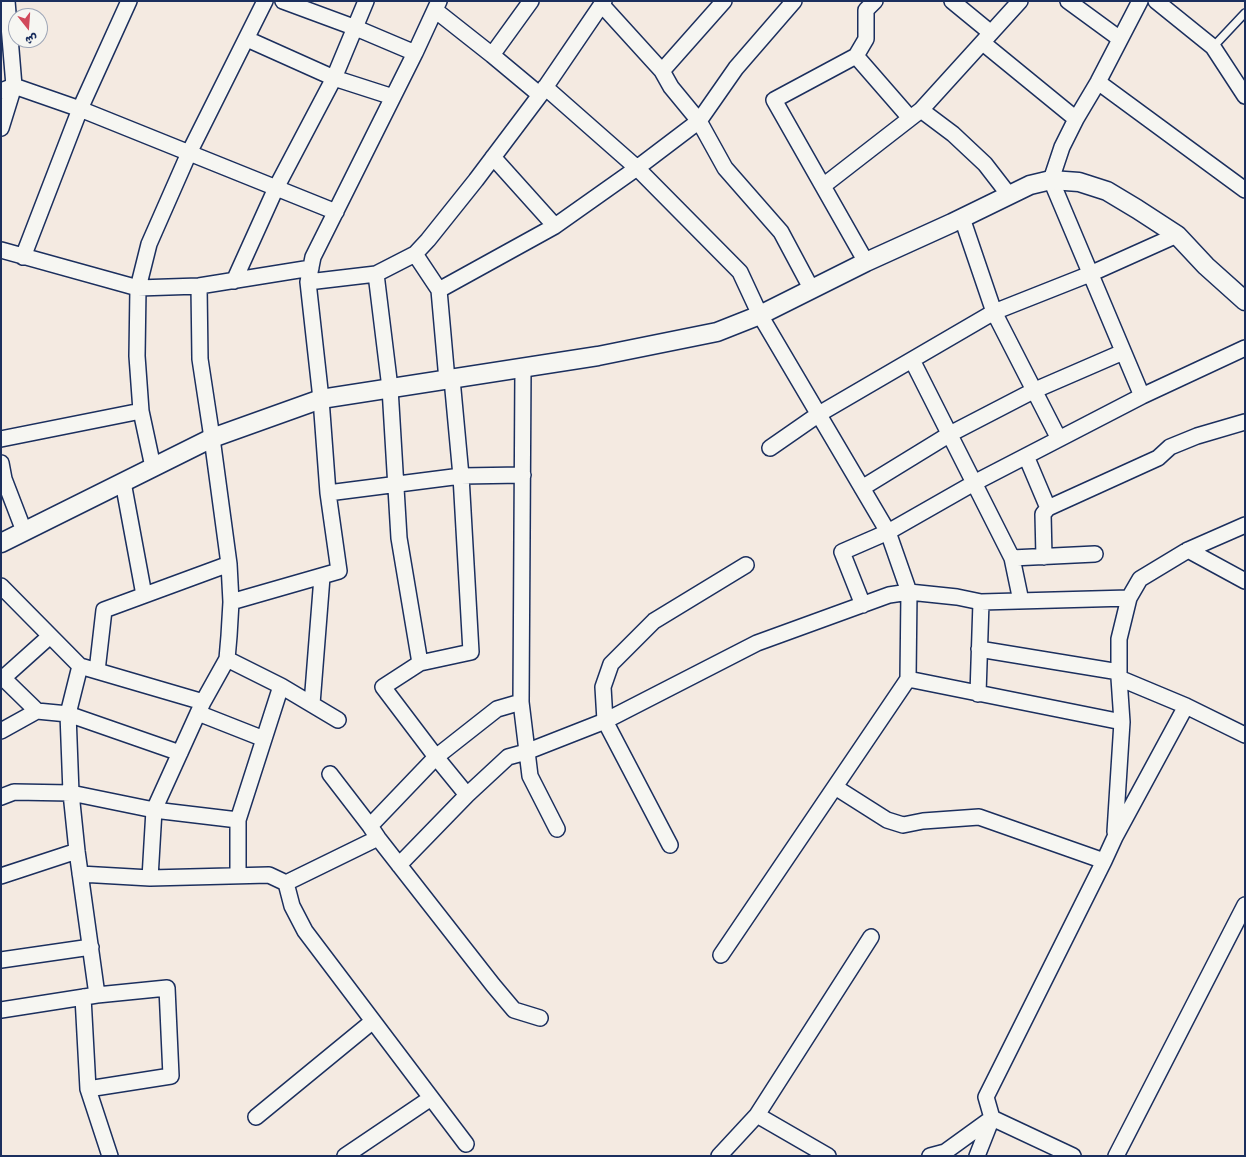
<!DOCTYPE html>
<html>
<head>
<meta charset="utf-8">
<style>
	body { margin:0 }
	#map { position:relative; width:1246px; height:1157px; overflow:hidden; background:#f4eae1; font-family:"Architects Daughter","Playpen Sans Arabic",sans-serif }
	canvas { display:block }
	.frame { position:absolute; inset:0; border:2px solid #1b2f5e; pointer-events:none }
	.north { position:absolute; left:8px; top:8px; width:40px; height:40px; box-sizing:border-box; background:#f6f6f2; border:1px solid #9ea6b7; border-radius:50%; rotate:163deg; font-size:11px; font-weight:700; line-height:16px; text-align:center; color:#1b2f5e }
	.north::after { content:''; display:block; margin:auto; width:14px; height:18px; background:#d1495b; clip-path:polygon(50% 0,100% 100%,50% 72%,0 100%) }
</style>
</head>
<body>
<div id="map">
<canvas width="1246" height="1157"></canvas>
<div class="frame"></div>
<div class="north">ش</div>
</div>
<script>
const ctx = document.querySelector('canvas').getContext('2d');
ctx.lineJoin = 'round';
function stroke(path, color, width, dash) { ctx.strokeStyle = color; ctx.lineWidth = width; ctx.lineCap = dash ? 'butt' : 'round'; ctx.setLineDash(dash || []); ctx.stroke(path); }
const service = new Path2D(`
	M1213,47L1245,13`);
const minor = new Path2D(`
	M283,1L356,28L415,53
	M952,1L991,33
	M1068,1L1120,39
	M1140,1L1098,82L1076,119L1062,147L1051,180L1142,396
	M1156,1L1213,47L1245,96
	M602,5L662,71L671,87L699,121L725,168L781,232L812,290
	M435,10L492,55L540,95
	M247,39L334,78L393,97
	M983,43L1076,119
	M492,55L531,1
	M856,56L910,118
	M662,71L724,1
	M1098,82L1245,190
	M545,87L637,168L740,272L760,315L888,532L909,592L908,679L721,955
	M1,91L14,86L80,109L336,212
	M921,110L953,134L985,164L1009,195
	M1,128L14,86L7,1
	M493,157L555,226
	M823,186L921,110L1020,1
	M962,218L994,312L1059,439
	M1,250L138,288L199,286L311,268
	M415,254L439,290L447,380
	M23,257L80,109L129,1
	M866,262L774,100L856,56L866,39V10L875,1
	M376,274L390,388L399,538L420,663
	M234,281L276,188L334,78L366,1
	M308,282L376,274L415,254L428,240L476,180L540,95L604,1
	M439,290L555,226L637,168L699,121L736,68L794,1
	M912,360L1012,558L1021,601
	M523,368L521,702L530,776L557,829
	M452,379L461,476L471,652L420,663L383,687L436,757L467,795
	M1,439L141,411
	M770,448L819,414L994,312L1090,274L1177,235
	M1026,456L1048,508
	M1,463L4,479L24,531
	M153,467L141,411L137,356L138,288L149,244L189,153L265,1
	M123,482L144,595
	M862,488L950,434L1033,391L1123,352
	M328,493L461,476L523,475
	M1188,550L1245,581
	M1044,557L1043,514L1048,508L1158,458L1170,447L1197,436L1245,422
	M1012,558L1095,554
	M1,586L80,666L203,702
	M231,602L339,571L328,493L321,399L308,282L313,257L415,53L439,1
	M863,605L842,552L888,532L974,483L1142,396L1245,348
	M979,649L1119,672
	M227,659L281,686L338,720
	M80,666L68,714L71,793L77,851L97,995
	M97,671L104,610L229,564
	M1,676L37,711L68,714L180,753
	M1119,678L1186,706L1245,735
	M908,679L1122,722
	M1,680L50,636
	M978,694L981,602
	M312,704L322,577
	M198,713L264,739
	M1,731L37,711
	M330,774L370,826L378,838L493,985L514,1010L540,1018
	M835,787L887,820L903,825L923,821L979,817L1104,861
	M1,797L14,792L71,793L154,810L238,820
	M370,826L436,757L497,709L521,702
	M1115,832L1122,722L1119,678V639L1129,598L1140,579L1188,550L1245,525
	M378,838L286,883L292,906L305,931L466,1144
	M670,845L605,721L603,687L611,664L654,621L746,565
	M399,865L467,795L508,757L526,752L605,721L757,643L889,595L909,592L957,597L981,602L1129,598
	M80,874L150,878L269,875L286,883
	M1,876L77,851
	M238,876V820L281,686
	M150,878L154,810L203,702L227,659L229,636L231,602L229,564L212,438L200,359L199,286
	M1,960L91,947
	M83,997L88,1089L110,1156
	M1,1010L97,995L167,988L171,1076L88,1089
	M757,1115L828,1156
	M256,1117L373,1021
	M345,1156L431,1098
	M719,1156L757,1115L871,937
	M930,1156L945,1152L992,1118L1073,1156
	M977,1156L992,1118L986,1097L1104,861L1115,837L1186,706
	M1116,1156L1245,905`);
const tertiary = new Path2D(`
	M1,543L212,438L321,399L598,356L717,332L760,315L866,262L952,223L1030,185L1051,180L1079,182L1107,191L1137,209L1177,235L1206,266L1245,301`);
stroke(service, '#1b2f5e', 10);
stroke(minor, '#1b2f5e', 18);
stroke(tertiary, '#1b2f5e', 21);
stroke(service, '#f6f6f2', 7);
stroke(minor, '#f6f6f2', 15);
stroke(tertiary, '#f6f6f2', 18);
</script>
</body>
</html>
